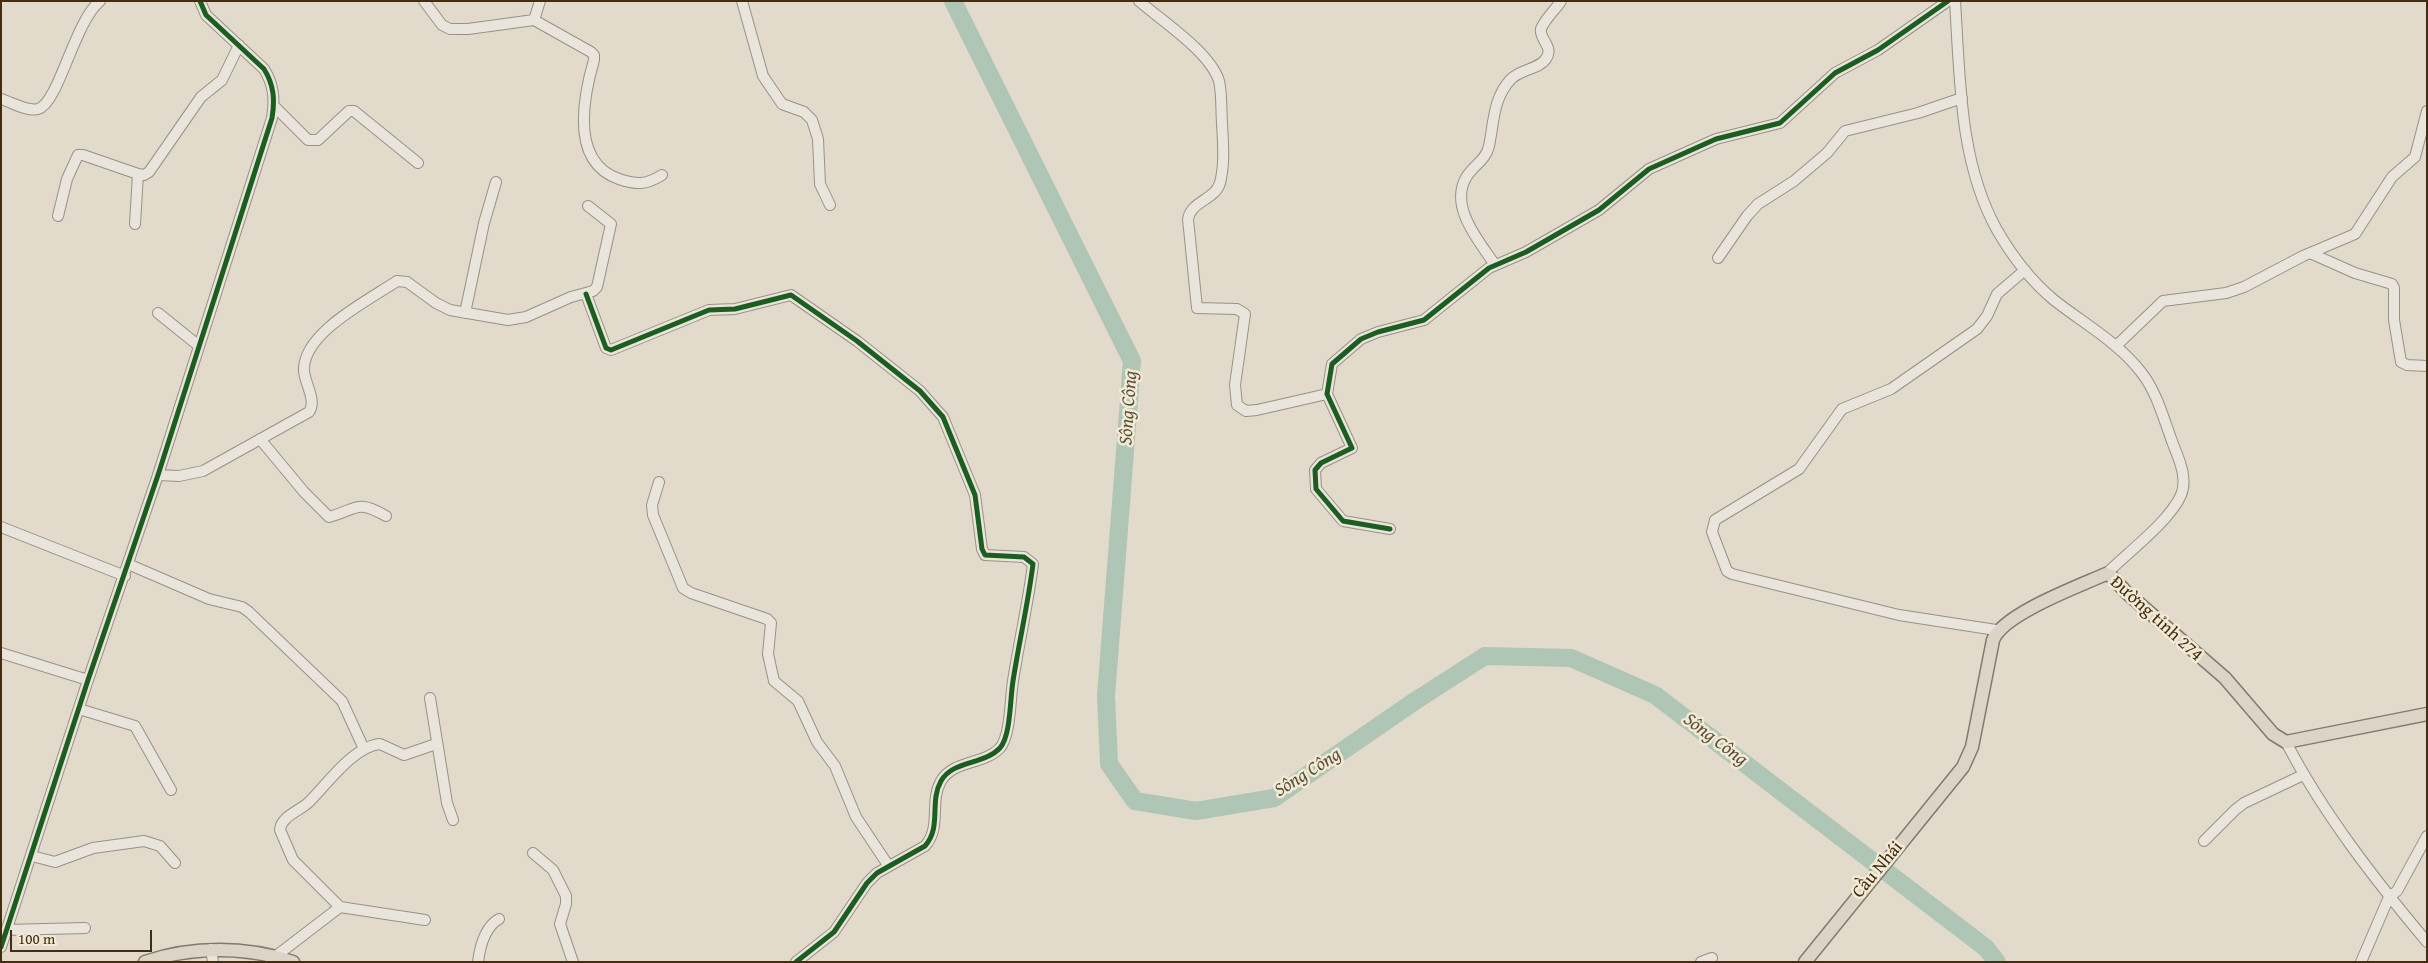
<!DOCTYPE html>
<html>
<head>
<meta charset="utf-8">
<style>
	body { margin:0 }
	#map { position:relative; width:2428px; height:963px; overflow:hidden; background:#e2daca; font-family:"Gentium Book Plus",serif }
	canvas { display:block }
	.frame { position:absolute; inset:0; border:2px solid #422d13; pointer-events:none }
	.scale { position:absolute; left:10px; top:930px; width:142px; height:22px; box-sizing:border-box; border:2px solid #422d13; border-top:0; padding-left:6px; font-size:15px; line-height:18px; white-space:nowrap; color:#422d13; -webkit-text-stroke:4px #f3ead6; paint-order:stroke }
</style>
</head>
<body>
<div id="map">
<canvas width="2428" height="963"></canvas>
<div class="frame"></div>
<div class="scale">100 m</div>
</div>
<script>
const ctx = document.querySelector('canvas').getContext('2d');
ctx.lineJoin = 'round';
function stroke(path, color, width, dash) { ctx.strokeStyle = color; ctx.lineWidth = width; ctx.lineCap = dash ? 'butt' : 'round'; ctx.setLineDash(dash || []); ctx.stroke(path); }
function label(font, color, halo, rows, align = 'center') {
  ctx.font = font + ' "Gentium Book Plus",serif'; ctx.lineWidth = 5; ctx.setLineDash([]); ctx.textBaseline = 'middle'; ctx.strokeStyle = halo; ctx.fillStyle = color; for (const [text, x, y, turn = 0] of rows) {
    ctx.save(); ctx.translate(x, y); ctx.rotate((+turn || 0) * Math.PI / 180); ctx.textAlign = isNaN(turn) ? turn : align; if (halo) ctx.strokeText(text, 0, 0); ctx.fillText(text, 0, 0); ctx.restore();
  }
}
const river = new Path2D(`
	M953,1L1132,361L1106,696L1109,764L1135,801L1196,811L1274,798L1415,701L1485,656L1571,658L1655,695L1986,948L1997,962`);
const minor = new Path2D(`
	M424,1L442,25L450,29H468L534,20L591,52L594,55V60C583,98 570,162 619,179C637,185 646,185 662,175
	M742,1L763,76L782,104L804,112L812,120L818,139L820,184L830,205
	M1139,1C1162,21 1210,52 1219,81C1222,94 1221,109 1222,123C1223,143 1225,163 1220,183C1215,200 1191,201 1188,219L1197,308L1237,309L1245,314L1235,385L1237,405L1246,411L1257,410L1327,394
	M1955,1C1960,77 1959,162 1997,230C2012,256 2031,281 2054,300C2083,323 2118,342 2141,372C2157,392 2164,420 2173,444C2179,459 2188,479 2181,495C2170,521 2127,553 2106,574
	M534,20L540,1
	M1,99C11,102 28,112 38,109C59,103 74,22 100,1
	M274,106L308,140H318L349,111H354L418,163
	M58,216L67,179L78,155H83L138,174L144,175L149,172L201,97L222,80L239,45
	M135,224L138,174
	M2310,253L2355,273L2392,284L2394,288V320L2401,362L2407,365L2427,366
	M1718,258L1747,216L1758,204L1794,181L1827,153L1845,131L1918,113L1962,98
	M1495,265C1479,241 1448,206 1467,176C1474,165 1486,160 1489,146C1494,122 1493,98 1511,79C1521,69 1541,69 1547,57C1553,46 1539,39 1541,29C1544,20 1556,9 1561,1
	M586,294L606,348L611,350L709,310L735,309L791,295L857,341L920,391L943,417L975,495L982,549L985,555L1024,557L1033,564C1028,604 1019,642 1013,681C1010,698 1011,735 1000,748C984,765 953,760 941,781C929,802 942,827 925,846L877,873L867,883L834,932L796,962
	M158,313L199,346
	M465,313L484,223L496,182
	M2116,346L2163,301L2226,293L2244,287L2303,256L2355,234L2392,177L2415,157L2427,111
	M260,439L304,492L329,517C358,509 356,499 386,516
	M158,475L179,476L203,471L309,412C317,401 305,384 304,371C302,333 369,300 397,281L407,282L436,303L450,310L508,320L526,317L571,297L593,291L597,287L611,224L588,206
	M659,482L652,505L653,515L683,588L691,593L767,619L771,623L768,654L774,681L798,701L817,742L835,766L856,817L888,865
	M1,527L125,576
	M1390,529L1343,521L1316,489L1315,470L1321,463L1352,448L1327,394L1332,364L1361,339L1378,332L1424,320L1489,268L1526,252L1599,210L1649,169L1716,139L1780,123L1835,73L1878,50L1948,1
	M128,564L209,599L242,607L249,612L342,701L364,749
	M1996,630L1899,615L1732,574L1727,571L1712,532L1715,520L1799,469L1842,409L1891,389L1977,329L1987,316L1997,294L2025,270
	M1,653L88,680
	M430,698L447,803L453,820
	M79,709L135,726L171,790
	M2286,742C2323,813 2375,880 2427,942
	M2204,841L2235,810L2244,803L2303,775
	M533,853L553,870L566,896V904L560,924L573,962
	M32,856L55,862L93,848L144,841L160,846L175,863
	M425,920L340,907L293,860L280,830C281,816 300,811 309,802C327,784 354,746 380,744L404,755L436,744
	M7,930L85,928
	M1,947L88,680L158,475L272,118C275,100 274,85 264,69L206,15L200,1
	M211,949L213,962
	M276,956L340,907
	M478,962C480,946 485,927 499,919
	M1701,962L1712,958
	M2361,962L2389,897L2397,891L2427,836`);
const major = new Path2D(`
	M145,962C192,946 246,946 293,962
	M1805,962L1963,767L1972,747L1993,640C2003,614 2079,586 2106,574L2111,576L2127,593L2225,678L2273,734L2286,742L2427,714`);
const cycleway = new Path2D(`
	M586,294L606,348L611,350L709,310L735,309L791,295L857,341L920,391L943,417L975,495L982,549L985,555L1024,557L1033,564C1028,604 1019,642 1013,681C1010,698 1011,735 1000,748C984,765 953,760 941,781C929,802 942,827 925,846L877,873L867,883L834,932L796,962
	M1390,529L1343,521L1316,489L1315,470L1321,463L1352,448L1327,394L1332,364L1361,339L1378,332L1424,320L1489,268L1526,252L1599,210L1649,169L1716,139L1780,123L1835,73L1878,50L1948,1
	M1,947L88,680L158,475L272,118C275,100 274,85 264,69L206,15L200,1`);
const streetNames = [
	["Đường tỉnh 274",2156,619,42],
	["Cầu Nhái",1878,870,-50]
];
const waterNames = [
	["Sông Công",1129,408,-86],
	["Sông Công",1715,740,37],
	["Sông Công",1308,773,-32]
];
stroke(river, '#afc5b6', 18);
stroke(minor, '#999185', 12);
stroke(major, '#827a6e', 15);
stroke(minor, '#e9e4dc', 10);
stroke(major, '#dcd5c7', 12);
stroke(cycleway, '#1b5e20', 5);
label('18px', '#422d13', '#f3ead6', streetNames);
label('italic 19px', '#58513a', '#f3ead6', waterNames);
</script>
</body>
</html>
